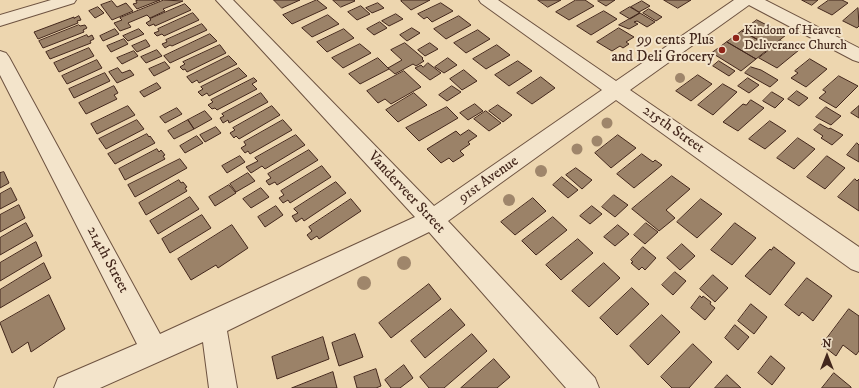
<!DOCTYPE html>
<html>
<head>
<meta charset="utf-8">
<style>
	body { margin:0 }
	#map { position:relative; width:859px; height:388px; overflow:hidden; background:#edd6af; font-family:"IM FELL DW Pica",serif }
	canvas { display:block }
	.north { position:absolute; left:807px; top:336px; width:40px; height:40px; -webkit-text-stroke:3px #f3e4cb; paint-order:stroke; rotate:0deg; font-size:11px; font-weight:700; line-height:16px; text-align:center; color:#43271c }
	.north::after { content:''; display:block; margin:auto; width:14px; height:18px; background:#43271c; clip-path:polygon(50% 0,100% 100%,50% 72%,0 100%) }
</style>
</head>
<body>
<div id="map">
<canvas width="859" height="388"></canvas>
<div class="north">N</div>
</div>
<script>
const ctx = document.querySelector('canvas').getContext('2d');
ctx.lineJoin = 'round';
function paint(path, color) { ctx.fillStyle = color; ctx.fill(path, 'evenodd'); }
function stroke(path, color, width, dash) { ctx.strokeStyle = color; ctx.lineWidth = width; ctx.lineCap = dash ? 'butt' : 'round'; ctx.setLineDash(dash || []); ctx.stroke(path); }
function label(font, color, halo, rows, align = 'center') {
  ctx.font = font + ' "IM FELL DW Pica",serif'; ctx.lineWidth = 4; ctx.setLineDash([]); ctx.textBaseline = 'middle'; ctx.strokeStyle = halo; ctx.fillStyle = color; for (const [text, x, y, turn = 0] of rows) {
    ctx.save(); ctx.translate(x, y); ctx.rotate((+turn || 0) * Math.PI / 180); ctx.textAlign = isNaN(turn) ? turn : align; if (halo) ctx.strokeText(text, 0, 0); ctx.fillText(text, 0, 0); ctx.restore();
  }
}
const building = new Path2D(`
	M139,0H160L137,9L133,4L137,3L136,1Z
	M164,0L183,1L163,9L165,11L150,18L147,15L128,23L131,27L120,31L114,23L122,20L120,18Z
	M274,0H300L282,8Z
	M317,0L327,8L292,24L283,15Z
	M333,0H354L355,1L341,7Z
	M403,0H430L411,10L401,1Z
	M538,0H561L548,7Z
	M576,0H585L594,6L569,20L556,12Z
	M599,0H615L606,6L598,1Z
	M664,0H691L678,8Z
	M802,0H818L812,5Z
	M829,0H842L848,3L832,15L818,8Z
	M112,1L117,7L126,3L133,11L112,20L101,5Z
	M642,1L650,6L639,12L631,7Z
	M378,3L384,8L372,13L366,8Z
	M441,3L453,11L432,22L427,17L424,19L418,14Z
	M185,4L191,10L155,26L154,24L149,26L146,23L151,20L150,19Z
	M361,6L370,14L357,20L348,12Z
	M98,7L104,13L95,18L89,11Z
	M630,7L640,13L630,19L620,13Z
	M858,8L859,26L857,28L843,21Z
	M649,9L662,17L656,21L643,13Z
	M604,11L617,19L591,35L577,26Z
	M193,13L199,20L164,36L162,34L157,36L154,33L159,31L158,29Z
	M640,13L655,22L647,27L637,21L634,22L638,24L629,29L619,25Z
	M396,14L403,19L389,26L382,21Z
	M328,15L339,24L312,37L302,28Z
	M79,16L81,20L77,21L78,23L38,39L34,32L74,17V18Z
	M459,16L471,25L446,39L434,29Z
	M757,20L786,35L771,47L742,31Z
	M380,22L387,28L374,35L367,29Z
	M202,24L207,30L172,46L170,45L165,48L162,44L167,42L166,40Z
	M79,25L80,26L85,25L87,28L83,30L84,32L43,48L39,41Z
	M412,28L420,33L407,41L400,35Z
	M619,28L634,37L626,42L629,44L623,48L620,46L612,51L597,42Z
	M115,29L119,34L103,41L100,36Z
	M139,29L144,34L128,41L123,36Z
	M344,29L354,38L327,52L317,42Z
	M478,30L490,39L466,53L454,43Z
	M742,31L771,47L756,59L727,42Z
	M210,34L217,41L170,63L164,56Z
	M87,35L88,37L92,35L94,39L90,41L91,43L50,59L46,52Z
	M124,39L128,44L111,52L107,46Z
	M146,40L150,46L137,52L132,46Z
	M781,41L799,50L777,68L759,58Z
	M727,42L756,59L741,71L712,53Z
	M405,43L423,58L422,59L424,61L416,66L413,64L395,74L388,68L402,60L391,50Z
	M430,43L438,49L425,56L418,50Z
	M360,44L371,53L343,68L332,58Z
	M220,45L226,53L187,72L185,69L183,70L180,67L185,64L183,62Z
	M497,45L510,55L486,69L473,59Z
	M89,48L94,56L59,72L54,63Z
	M157,50L162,56L146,63L141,57Z
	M134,51L138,56L122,64L117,58Z
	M229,56L237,64L199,83L197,80L192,83L187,77Z
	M378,58L389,69L360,84L349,74Z
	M448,58L457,65L444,73L435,67Z
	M810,59L827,69L806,87L791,78L798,73L795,71Z
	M97,60L102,68L67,84L62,76Z
	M518,61L532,71L509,86L495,75Z
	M719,61L735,71L729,76L713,66Z
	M165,62L170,68L154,76L149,69Z
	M428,63L441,73L430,80L415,68L421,65L423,67Z
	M751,67L761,70L778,80L770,87L745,73Z
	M118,68L122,73L130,70L134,75L117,83L109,72Z
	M239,68L247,76L209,96L207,93L202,96L198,92L203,89L201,87Z
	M464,70L477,81L462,90L450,79Z
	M404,71L421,87L391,104L385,99L378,103L367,91Z
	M105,73L110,81L74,98L69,89Z
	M698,75L712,84L691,101L676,91Z
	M839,76L858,86L836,108L819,98L826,92L823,90Z
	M541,77L555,88L532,104L517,93Z
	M254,78L257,81L252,84L257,89L217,110L215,108L212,109L208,105L213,102L211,100Z
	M748,78L759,85L749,93L738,86Z
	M157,83L161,88L144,97L140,92Z
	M723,84L737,92L713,115L698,105Z
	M114,86L118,93L114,95L117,99L86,114L79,103Z
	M452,86L461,92L447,101L439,95Z
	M797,91L808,98L799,106L788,99Z
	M772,92L784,99L775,108L763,101Z
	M261,93L268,102L229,123L228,120L223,123L220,118L224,116L222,114Z
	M414,93L427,105L398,122L386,110Z
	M751,100L764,108L738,131L723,122L743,104L746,105Z
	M475,104L483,111L468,120L460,113Z
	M498,105L512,115L503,122L489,111Z
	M128,106L135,115L97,134L91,124Z
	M272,106L280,115L239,139L236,136L234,138L230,133L235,130L233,128Z
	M859,106V118L851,113Z
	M447,107L458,118L419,141L406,128Z
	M826,107L841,116L831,125L816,117Z
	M177,108L182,114L165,123L160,117Z
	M205,111L212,119L194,129L188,120Z
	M486,111L501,123L489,131L474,119Z
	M137,120L144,129L106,149L99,139Z
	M188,120L194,129L174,139L168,131Z
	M283,120L292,130L250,154L248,151L245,153L241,148L246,145L244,142Z
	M770,121L786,131L765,149L749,139Z
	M820,124L829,129L830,128L843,135L832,145L821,138L823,136L814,130Z
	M216,127L221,133L205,142L200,135Z
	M469,130L477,136L468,142L470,144L460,151L464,155L453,162L449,158L441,163L427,149L456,131L460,135Z
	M147,134L149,137L150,136L155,143L115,164L108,154Z
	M296,135L305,145L265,169L262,166L251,173L246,167L258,161L255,158Z
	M618,135L636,148L611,168L595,153Z
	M197,136L203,143L185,153L180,146Z
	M798,138L815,149L794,169L777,158Z
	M857,143L859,145V162L847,155Z
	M157,149L159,152L161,150L165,155L163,156L165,159L125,180L119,169Z
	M309,150L318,160L277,185L275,182L269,185L266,181L271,178L268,174Z
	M642,154L653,162L655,160L662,165L634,188L617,174Z
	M240,156L245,162L227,173L222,166Z
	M827,156L845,168L825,189L807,177Z
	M180,159L187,168L135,197L128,185Z
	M322,166L331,177L290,203L288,200L283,203L279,198L284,195L281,191Z
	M576,168L592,180L582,189L566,175Z
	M4,172L9,183L0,188V173Z
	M248,173L255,181L236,192L230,184Z
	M672,176L690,189L666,210L675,218L659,231L632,209Z
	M562,177L578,190L568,198L553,185Z
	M855,179L857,181L859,179V211L838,197Z
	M179,180L181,183L183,182L187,187L185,188L187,191L146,215L139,203Z
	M336,182L346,193L304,221L302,218L296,222L292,216L298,213L294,209Z
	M229,185L236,193L215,206L209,197Z
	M11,188L17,200L0,209V194Z
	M261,188L269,197L251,208L243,199Z
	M614,195L628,205L615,217L602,207Z
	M190,197L199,209L158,234L150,221Z
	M533,198L546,211L515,235L501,222Z
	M351,199L361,211L319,239L317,236L311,240L307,235L312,231L309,227Z
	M701,199L722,214L697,238L677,222Z
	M19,205L25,218L0,232V215Z
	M276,206L283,215L265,227L258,217Z
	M592,206L602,214L590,224L580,216Z
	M202,215L211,228L170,253L162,239Z
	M553,217L567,230L536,255L522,241Z
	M26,223L33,236L0,255V238Z
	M646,223L658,232L645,244L634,235Z
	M735,223L756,238L732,265L711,250Z
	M232,225L248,248L218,268L216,265L191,280L178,259Z
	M618,225L629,234L615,246L604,237Z
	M578,239L593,253L561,280L546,265Z
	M36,242L42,256L0,281V263Z
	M682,244L695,256L680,270L667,258Z
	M643,247L656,258L645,270L642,267L639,270L631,263L633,262L631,260Z
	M774,247L795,263L770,295L745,276L770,249L771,250Z
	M44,263L51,278L0,308V290Z
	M604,263L620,278L589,307L572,291Z
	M675,272L686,281L673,295L662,285Z
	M713,275L728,288L715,302L700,289Z
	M807,278L832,296L813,321L802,312L799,316L785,305Z
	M429,284L441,299L391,338L379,323Z
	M632,288L649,304L617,335L600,318Z
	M49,295L65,329L31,352L28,342L12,353L0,323Z
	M700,296L702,298L703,296L711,302L710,304L715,308L705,320L691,308Z
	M751,304L767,317L754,334L738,321Z
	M451,309L465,325L425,358L411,341Z
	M849,309L859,316V351L856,355L843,345L836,356L822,345Z
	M662,315L680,332L648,365L630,346Z
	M735,325L749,337L738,350L725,338Z
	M355,334L363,357L339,366L332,343Z
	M472,334L487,351L444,388H429L420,377Z
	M323,337L329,359L277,379L272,357Z
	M693,344L712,362L689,388H672L661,377Z
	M771,356L785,368L772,385L758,373Z
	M494,359L510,377L497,388H461Z
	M404,365L413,378L400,388H391L385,380Z
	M376,369L381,386L376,388H357L354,377Z
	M333,372L337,388H292Z
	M834,373L851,387V388H822Z
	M727,375L741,388H715Z`);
const minor = new Path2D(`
	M51,0H76L74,3L0,26V15Z
	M216,0H233L434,206L602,90L481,3L479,0H498L616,81L734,0H765L859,48V62L853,60L749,5L630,90L859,247V272L851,269L616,100L448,221L595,378L599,388H566L429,232L227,331L237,388H209L203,342L100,388H54L58,378L137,344L0,75V51L6,53L9,57L160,334L415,217Z`);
const trees = [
	[680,78,5],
	[607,123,5.5],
	[597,141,5.5],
	[577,149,5.5],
	[541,171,6],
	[509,200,6],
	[404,263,7],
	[364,283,7]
];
const markers = [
	[736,38,4,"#8f2418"],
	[722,50,4,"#8f2418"]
];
const farPoinames = [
	["Kindom of Heaven",744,31],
	["Deliverance Church",744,46]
];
const poiNames = [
	["99 cents Plus",714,41],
	["and Deli Grocery",714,58]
];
const streetNames = [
	["215th Street",673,130,35],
	["91st Avenue",489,180,-35],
	["Vanderveer Street",406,193,47],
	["214th Street",107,260,62]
];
paint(building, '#9b8268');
stroke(building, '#43271c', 1);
stroke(minor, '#6e5341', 2);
paint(minor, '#f3e4cb');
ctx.fillStyle = '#9f866b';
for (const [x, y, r] of trees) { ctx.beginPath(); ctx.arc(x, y, r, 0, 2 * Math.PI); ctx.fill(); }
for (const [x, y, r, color] of markers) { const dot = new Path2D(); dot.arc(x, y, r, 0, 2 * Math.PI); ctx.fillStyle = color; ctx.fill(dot); stroke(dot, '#f3e4cb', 1.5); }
label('13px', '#43271c', '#f3e4cb', farPoinames, 'left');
label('15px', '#43271c', '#f3e4cb', poiNames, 'right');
label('15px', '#43271c', '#f3e4cb', streetNames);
</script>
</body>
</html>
